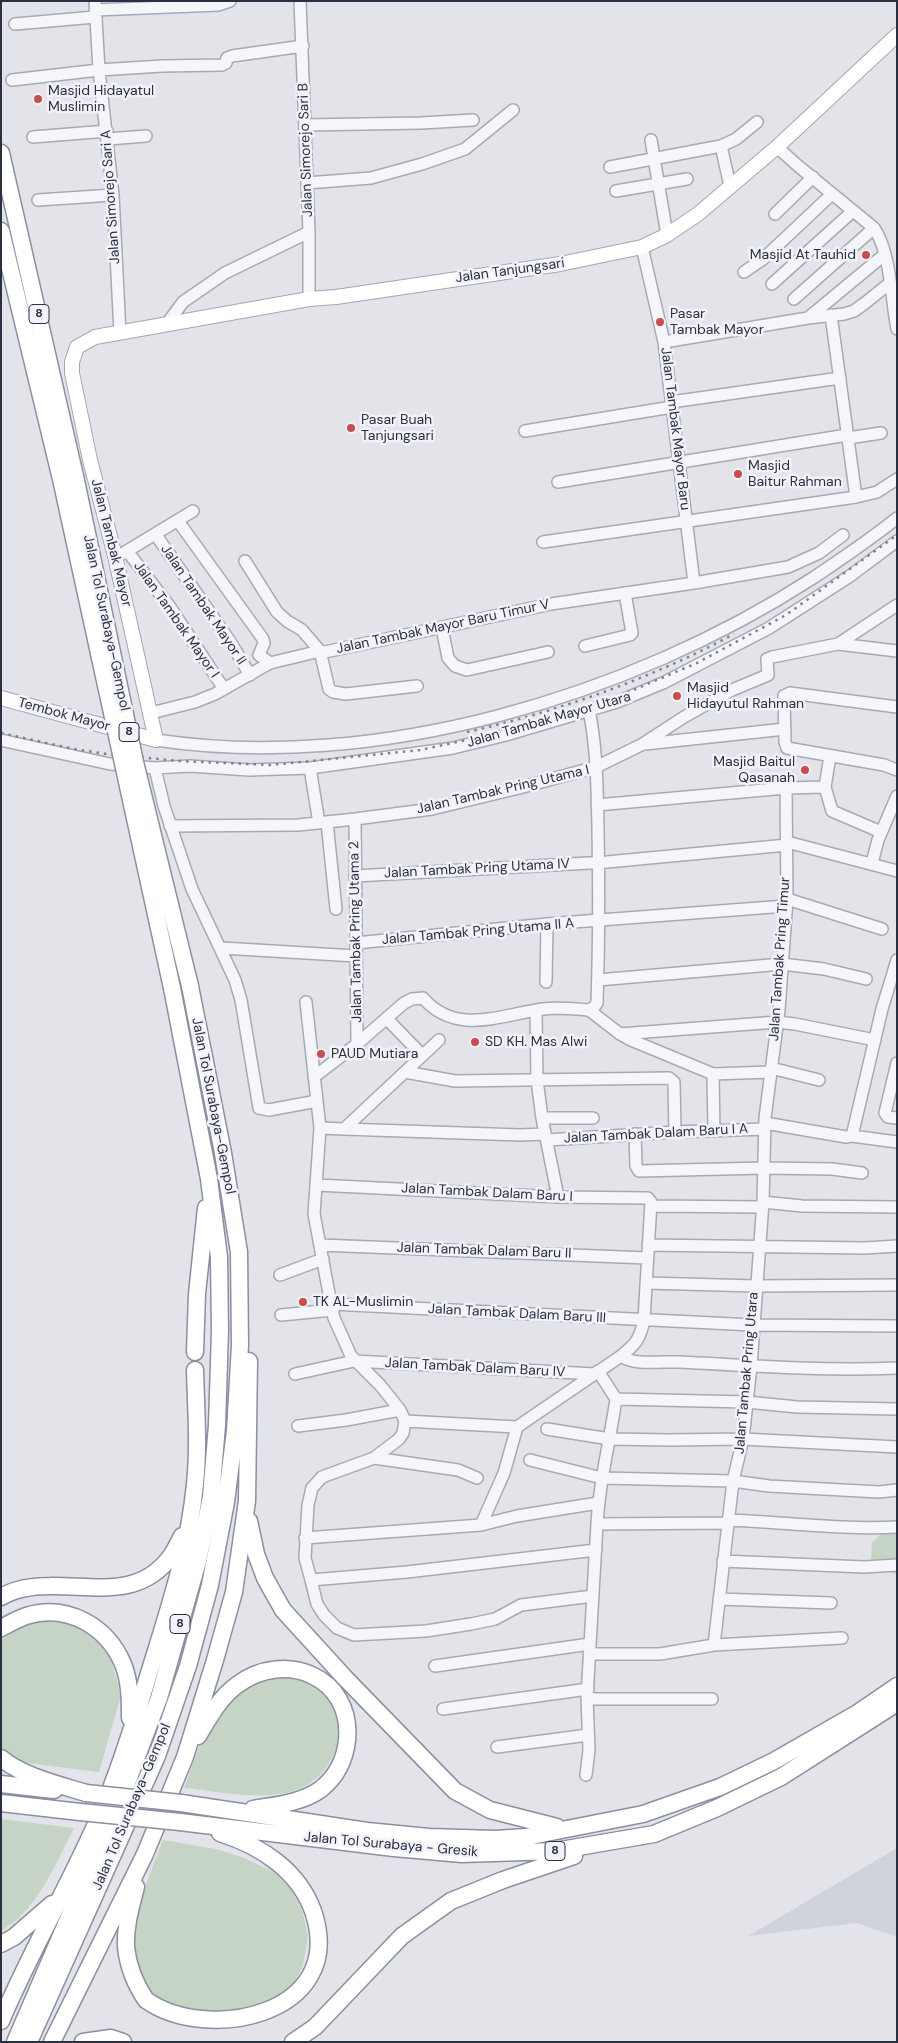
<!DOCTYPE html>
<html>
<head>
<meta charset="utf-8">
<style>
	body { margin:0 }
	#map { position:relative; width:898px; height:2043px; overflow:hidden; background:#e2e4ea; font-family:"DM Sans",sans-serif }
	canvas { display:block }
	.frame { position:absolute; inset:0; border:2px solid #2b2f42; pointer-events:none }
</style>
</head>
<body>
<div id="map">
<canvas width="898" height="2043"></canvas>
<div class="frame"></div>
</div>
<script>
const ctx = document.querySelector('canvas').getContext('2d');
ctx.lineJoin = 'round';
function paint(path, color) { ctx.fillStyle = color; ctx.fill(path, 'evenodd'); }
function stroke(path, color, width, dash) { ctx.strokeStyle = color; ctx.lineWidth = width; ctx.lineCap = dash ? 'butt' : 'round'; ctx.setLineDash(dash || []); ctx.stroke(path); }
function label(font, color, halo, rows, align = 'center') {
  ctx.font = font + ' "DM Sans",sans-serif'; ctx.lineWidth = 5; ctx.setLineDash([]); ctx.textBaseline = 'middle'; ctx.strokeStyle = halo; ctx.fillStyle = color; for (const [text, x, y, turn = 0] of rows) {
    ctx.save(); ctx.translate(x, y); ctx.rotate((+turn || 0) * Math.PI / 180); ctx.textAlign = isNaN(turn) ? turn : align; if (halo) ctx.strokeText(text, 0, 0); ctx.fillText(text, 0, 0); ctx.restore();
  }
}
const built = new Path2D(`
	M897,1848V1937L857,1923L748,1936Z`);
const green = new Path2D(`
	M897,1518V1574L891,1573L871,1560L872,1543Z
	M51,1617L76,1624L94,1636L110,1656L121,1695L99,1772L26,1763L1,1747V1633L28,1620Z
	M283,1673C291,1675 302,1676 309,1680C353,1707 346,1767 301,1788C267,1803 219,1791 184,1788L201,1742L239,1687Z
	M1,1819L74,1828C55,1864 39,1909 1,1931Z
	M163,1840L216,1849L244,1858L274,1872L290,1888L302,1910L308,1936L303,1965L291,1990L218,2024C206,2019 168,2007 161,2001C112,1957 144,1890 163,1840Z`);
const minor = new Path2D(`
	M95,1L99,70L113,195L120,333
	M300,1L309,232V299
	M95,10L218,5L230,1
	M15,24L95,17
	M12,80L99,70L162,66L222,65L226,63L227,58L232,56L303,46
	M305,125L421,123L473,120
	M33,137L107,131
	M108,139L146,136
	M651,140L667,235
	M721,146L730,186
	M777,147L797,165L874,228C891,253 891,299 897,329
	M610,167L721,146L736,139L757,122
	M307,183L371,178L422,164L465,149L513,110
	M616,191L687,179
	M38,200L113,195
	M775,214L813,177
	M642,247L664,342L694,583
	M744,272L763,259L832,194
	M772,284L853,211
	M794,299L874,228
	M831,315L856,497
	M808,318L884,255
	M166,325L183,302L225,273L309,232
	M664,342L808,318L844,314L854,311L865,303L890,283
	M671,402L840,378
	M525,431L672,407
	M848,438L881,433
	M558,482L847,435
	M178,521L263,639L264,643L259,655L270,663
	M156,535L231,643L250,675
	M543,542L856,497L877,492L897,479
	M128,552L170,607L224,689
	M122,554L193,511
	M442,628L448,658L455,666L467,670L548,652
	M838,644L897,605
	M585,646L630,635L632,633L625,593
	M417,686L346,694L333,692L329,689L320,651L325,652L551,604L694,583L788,567L819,553L843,535
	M897,707L790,693L784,696L785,742L787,748L884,765L897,770
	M151,713L195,702L215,694L270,663L320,651L302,630L287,621L277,612L245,561
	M1,740L110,764L155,768L190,766L249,770L310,768L453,748L506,735L617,702L663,683L769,628L850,576L897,541
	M156,740C375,773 629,697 813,578C841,559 870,540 897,518
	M645,744L785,729
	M830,756L825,787L832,811L881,832
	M155,768L164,806L192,889L235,980L241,1000L259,1108L269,1110L317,1101
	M310,768L319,823
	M597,805L786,788L825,787
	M355,819L357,1044
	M327,822L336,909
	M170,826L298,825L355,819L432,809L523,787L596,767L641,745L684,717L732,690L768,675L767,659L772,657L838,644L897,651
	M787,842L897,871
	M872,863L878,840L897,796
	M355,876L607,862L787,845
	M787,899L882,929
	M356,943L547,924L786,906
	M222,948L356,956
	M598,980L782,964L824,969L866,979
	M546,982L547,924
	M306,1002L320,1128L314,1214L331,1304L334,1318L351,1356L380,1385L400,1410L405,1421L403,1433L399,1439L374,1458
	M536,1010L537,1080L542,1118L558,1197
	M589,1010L594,1007L597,1003C599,945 599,886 598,828C597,788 597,749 589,710
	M589,1010L620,1034L631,1040L713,1074L770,1072
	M387,1019L422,1055
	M620,1034L777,1022L795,1024L875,1040
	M897,1063L885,1113L888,1117L897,1118
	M771,1068L819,1080
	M405,1072L455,1081L669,1078L674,1082L675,1132
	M713,1074L714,1131
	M314,1077L357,1044L404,1003L412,999L423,998C456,1036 500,1015 543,1009C558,1007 574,1009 589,1010
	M542,1118H593
	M765,1123L846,1137L852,1136L882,1009L897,960
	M320,1128L344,1129L439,1040
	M344,1129L520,1135L545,1134
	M635,1134L636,1166L639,1171L764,1168L832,1169L862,1173
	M852,1136L897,1142
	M547,1140L675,1132L765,1129
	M317,1185L558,1197L644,1198H648L651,1202L644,1320C640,1339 636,1344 621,1356L517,1427L504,1473L481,1525
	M763,1202L802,1206L897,1207
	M652,1206L762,1207
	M320,1245L647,1258
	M648,1245L865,1248L897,1246
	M280,1275L323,1259
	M646,1283L756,1286L897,1285
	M331,1304L753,1325L897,1326
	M281,1315L333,1310
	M621,1356C634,1366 663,1361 680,1362C752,1366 824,1371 897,1368
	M598,1371L616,1399L747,1402L797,1407L897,1409
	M295,1374L354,1361L595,1374
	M616,1399C610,1441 599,1482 597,1524L727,1523
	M405,1421L517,1427
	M298,1426L346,1420L400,1410
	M547,1429L610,1439L670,1440L743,1439L897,1447
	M530,1460L602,1478L733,1481L769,1486L879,1492L897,1490
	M477,1478L458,1470L374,1458L322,1477L312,1488L308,1505L305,1558L311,1580L407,1572L596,1550
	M728,1520C784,1522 840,1530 897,1527
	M597,1524L587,1697L595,1699H712
	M305,1538L481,1525L517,1516L598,1503
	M723,1561L864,1567L897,1565
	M311,1580L317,1604L324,1615L337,1628L354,1635L426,1631L471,1624L495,1619L521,1605L593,1596
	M719,1599L831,1603
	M714,1645L733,1481L743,1439L751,1366L763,1202L765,1118L779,1010L787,899L786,788
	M589,1654H660L714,1645L842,1638
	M435,1666L590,1644
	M443,1709L588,1689
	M497,1747L588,1735
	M586,1775L589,1750L587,1697`);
const major = new Path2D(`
	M1,698L156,740L115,556L90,460L72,373V362L77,347L95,337L309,299L336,297L560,264L642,247L667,235L698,214L777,147L897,35`);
const highway = new Path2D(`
	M1,153L75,476
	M1,231L61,479
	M195,1352L197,1294L206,1208
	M249,1521L256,1554L265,1578L283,1610L345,1678L455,1791L490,1810L557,1827
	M1,1597C16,1588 33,1586 50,1586C94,1585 140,1599 171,1556C175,1550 179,1542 182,1536
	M1,1628C9,1624 17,1619 26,1616C67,1603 107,1626 123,1664C130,1681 130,1700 130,1718
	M198,1736C209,1718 219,1698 237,1685C285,1649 353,1677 347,1740C345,1760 337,1776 321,1789C302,1803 276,1805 253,1809
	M1,1758C22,1776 60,1785 86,1793
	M1,1784L54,1790
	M1,1803L80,1812
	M181,1803L367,1831L429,1837L495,1839L526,1837L643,1814L720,1787L774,1761L856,1714L897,1686
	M180,1822L394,1848L462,1854L555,1851L654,1834L717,1808L781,1777L897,1703
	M136,1887C131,1906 125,1927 126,1947C128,1966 135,1984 146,2000C206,2043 346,2016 314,1914C300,1871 261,1846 220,1833
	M1,1944L14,1937L52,1904
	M1,2021C32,1948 73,1879 104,1806C122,1762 136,1716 150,1670C169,1609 189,1548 195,1484C199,1446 196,1408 195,1370
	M15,2042L127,1783L159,1698L198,1561L211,1497L217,1425L220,1331L219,1257L209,1179L172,988
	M29,2042L157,1756L188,1666L210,1585L226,1502L235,1431L240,1345L239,1252L223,1153L190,986
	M52,2042L145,1854L185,1757L215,1660L234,1592L247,1501L249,1361
	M83,2042L111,2038L123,2042
	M293,2042L315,2027L402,1936L451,1901L503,1880L574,1856`);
const rail = new Path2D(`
	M467,732C560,711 650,679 734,634
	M1,733L74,749L107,754L179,761L271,765L420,750L518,729L612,699L697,663L786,615L897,535`);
const highwayBridge = new Path2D(`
	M75,476L135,762L190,986
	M61,479L172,988
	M86,1793L181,1803
	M80,1812L180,1822`);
const markers = [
	[38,99,5,"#cc4c4b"],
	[866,255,5,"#cc4c4b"],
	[660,322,5,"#cc4c4b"],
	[351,428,5,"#cc4c4b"],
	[738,474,5,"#cc4c4b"],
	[677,696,5,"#cc4c4b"],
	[805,770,5,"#cc4c4b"],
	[475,1042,5,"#cc4c4b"],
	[321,1054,5,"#cc4c4b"],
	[303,1302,5,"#cc4c4b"]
];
const shields = [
	[39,314,20],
	[129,732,20],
	[180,1624,20],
	[555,1851,20]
];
const shieldNames = [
	["8",39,314],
	["8",129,732],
	["8",180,1624],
	["8",555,1851]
];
const poiNames = [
	["Masjid Hidayatul",48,91],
	["Muslimin",48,107],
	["Masjid At Tauhid",856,255,"right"],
	["Pasar",670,314],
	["Tambak Mayor",670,330],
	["Pasar Buah",361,420],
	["Tanjungsari",361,436],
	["Masjid",748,466],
	["Baitur Rahman",748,482],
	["Masjid",687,688],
	["Hidayutul Rahman",687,704],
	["Masjid Baitul",795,762,"right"],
	["Qasanah",795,778,"right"],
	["SD KH. Mas Alwi",485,1042],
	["PAUD Mutiara",331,1054],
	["TK AL-Muslimin",313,1302]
];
const streetNames = [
	["Jalan Simorejo Sari B",306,150,-92],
	["Jalan Simorejo Sari A",111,197,-94],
	["Jalan Tanjungsari",510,271,-8],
	["Jalan Tambak Mayor Baru",675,429,83],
	["Jalan Tambak Mayor",111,543,76],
	["Jalan Tambak Mayor II",203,605,56],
	["Jalan Tambak Mayor I",176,620,55],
	["Jalan Tol Surabaya–Gempol",106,623,78],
	["Jalan Tambak Mayor Baru Timur V",443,627,-12],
	["Tembok Mayor",64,715,15],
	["Jalan Tambak Mayor Utara",549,720,-16],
	["Jalan Tambak Pring Utama I",503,790,-13],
	["Jalan Tambak Pring Utama IV",477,869,-3],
	["Jalan Tambak Pring Utama 2",356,932,-91],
	["Jalan Tambak Pring Utama II A",478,932,-5],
	["Jalan Tambak Pring Timur",780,959,-86],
	["Jalan Tol Surabaya–Gempol",213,1106,79],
	["Jalan Tambak Dalam Baru I A",656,1134,-3],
	["Jalan Tambak Dalam Baru I",487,1193,3],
	["Jalan Tambak Dalam Baru II",484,1251,2],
	["Jalan Tambak Dalam Baru III",517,1314,3],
	["Jalan Tambak Dalam Baru IV",475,1368,3],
	["Jalan Tambak Pring Utara",747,1373,-85],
	["Jalan Tol Surabaya–Gempol",132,1807,-67],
	["Jalan Tol Surabaya - Gresik",391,1845,5]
];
paint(built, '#d0d3dc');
paint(green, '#c5d4c4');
stroke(minor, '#a7aab4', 14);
stroke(major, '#a2a7b6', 16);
stroke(highway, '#8a8fa1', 19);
stroke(minor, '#f5f6f9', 11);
stroke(major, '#fff', 14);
stroke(highway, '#fff', 16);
stroke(rail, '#7c8194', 2.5, [2.5, 5]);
stroke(highwayBridge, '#8a8fa1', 19, []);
stroke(highwayBridge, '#fff', 16);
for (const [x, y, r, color] of markers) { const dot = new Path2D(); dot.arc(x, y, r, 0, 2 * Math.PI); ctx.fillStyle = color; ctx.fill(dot); stroke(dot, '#f2f3f8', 2); }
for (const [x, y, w] of shields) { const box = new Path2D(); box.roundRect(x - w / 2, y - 9.5, w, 19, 4); ctx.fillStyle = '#f2f3f8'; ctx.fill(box); stroke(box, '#2b2f42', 1); }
label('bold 12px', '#2b2f42', null, shieldNames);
label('14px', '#2b2f42', '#f2f3f8', poiNames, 'left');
label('14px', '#2b2f42', '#f2f3f8', streetNames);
</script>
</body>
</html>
